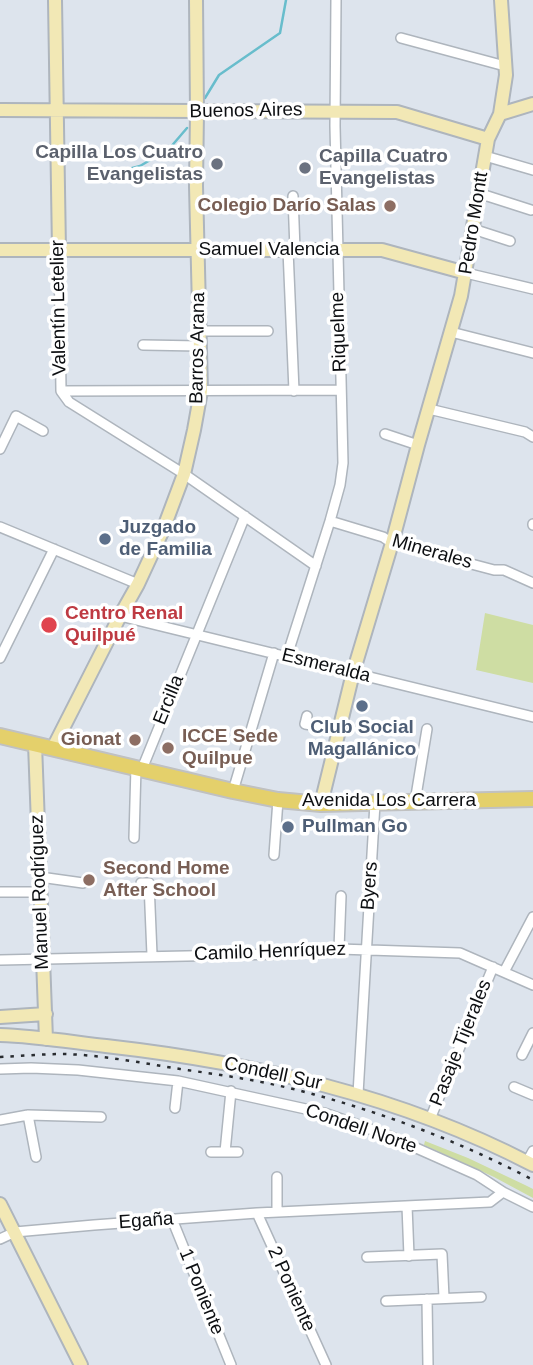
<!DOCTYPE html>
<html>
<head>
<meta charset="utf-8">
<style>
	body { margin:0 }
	canvas { display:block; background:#dde4ed }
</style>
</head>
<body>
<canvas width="533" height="1365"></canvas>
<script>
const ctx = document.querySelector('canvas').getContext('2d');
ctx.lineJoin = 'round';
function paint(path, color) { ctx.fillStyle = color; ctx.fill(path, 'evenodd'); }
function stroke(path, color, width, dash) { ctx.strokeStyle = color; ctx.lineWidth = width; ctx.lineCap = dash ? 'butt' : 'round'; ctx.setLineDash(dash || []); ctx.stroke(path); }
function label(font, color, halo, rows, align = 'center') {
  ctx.font = font + ' Helvetica,sans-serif'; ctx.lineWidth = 7; ctx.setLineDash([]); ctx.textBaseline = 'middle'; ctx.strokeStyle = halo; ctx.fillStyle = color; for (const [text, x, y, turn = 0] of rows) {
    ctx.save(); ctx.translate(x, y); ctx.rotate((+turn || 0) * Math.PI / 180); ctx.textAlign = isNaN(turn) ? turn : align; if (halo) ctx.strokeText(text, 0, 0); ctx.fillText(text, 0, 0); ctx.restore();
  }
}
const green = new Path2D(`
	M485,613L533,625V683L476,670Z
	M425,1141L468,1158L525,1185L533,1189V1198L494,1177L424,1145Z`);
const stream = new Path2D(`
	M205,98L219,75L280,33L286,0
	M106,175L140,166L169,149L187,128`);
const street = new Path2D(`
	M401,38L505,66
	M485,156L533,170
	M478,193L531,210
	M293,196L295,250
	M473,229L510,241
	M59,250L61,391L69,402L184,474L316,566
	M288,250L294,391
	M466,273L533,289
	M200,331H268
	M451,332L533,353
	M143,345L200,346
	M61,391L341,390
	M429,409L525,432L533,437
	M385,434L418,445
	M0,449L16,416L43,431
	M330,521L383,537L392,543L494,570H504L533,583
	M533,524V525
	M0,527L138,584
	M120,616L533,717
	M287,656L330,521L340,485L343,463L335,126L336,0
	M0,658L54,549
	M307,716L305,724L338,729
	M142,769L245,516
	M233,791L274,653
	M415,802L427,729
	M134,838L136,767
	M274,855L278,800
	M40,877L83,883
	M141,883H149L152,955
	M0,892H40
	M339,949L341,896
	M0,960L279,954L339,949L460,953L533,985
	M504,972L533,917
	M522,1055L533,1033
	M0,1069L31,1068L78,1070L178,1081L324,1113L387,1135L477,1175L503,1192L533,1207
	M514,1087L533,1095
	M358,1094L375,803
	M175,1108L178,1081
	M28,1115L36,1157
	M430,1119L493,967
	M0,1120L28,1115L101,1117
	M211,1152H238
	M225,1152L231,1091
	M527,1162L533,1151
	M277,1177V1212
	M407,1206L409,1256
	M257,1213L326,1365
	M172,1219L231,1365
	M0,1239L15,1232L94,1225L257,1213L490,1202L503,1192
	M367,1257L442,1254L444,1298
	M427,1299L428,1365
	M386,1301L481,1297`);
const secondary = new Path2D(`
	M55,0L59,250
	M0,110L397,112L488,139
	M500,114L533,104
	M0,250H382L466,273
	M35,744L46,1039
	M53,748L120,616L138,584L163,530L184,474L194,430L201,391L196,186L197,112L196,0
	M321,804L353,673L392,543L418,445L461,296L488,139L500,114L506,75L501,0
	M0,1017L46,1014
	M0,1035C35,1036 71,1042 106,1046C255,1063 399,1095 533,1165
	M0,1204L81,1365`);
const primary = new Path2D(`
	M0,736L233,791L278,800L321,804L533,799`);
const rail = new Path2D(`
	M0,1057C21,1056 43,1054 64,1054C102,1055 142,1063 180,1069C222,1075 264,1081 305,1092C384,1113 461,1142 533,1180`);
const markers = [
	[217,164,7,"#6b7280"],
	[305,168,7,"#6b7280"],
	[390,206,7,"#8d6e63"],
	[105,539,7,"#5c6f8a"],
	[49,625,9,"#e0444e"],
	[362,706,7,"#5c6f8a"],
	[135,740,7,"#8d6e63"],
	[168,748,7,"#8d6e63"],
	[288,827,7,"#5c6f8a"],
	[89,880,7,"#8d6e63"]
];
const streetNames = [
	["Buenos Aires",246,111,-1],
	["Pedro Montt",474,223,-81],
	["Samuel Valencia",269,250],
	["Valentín Letelier",59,308,-91],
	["Riquelme",339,332,-92],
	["Barros Arana",198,348,-89],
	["Minerales",432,552,16],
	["Esmeralda",326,666,14],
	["Ercilla",169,700,-68],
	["Avenida Los Carrera",389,801],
	["Byers",370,886,-86],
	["Manuel Rodríguez",40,892,-92],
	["Camilo Henríquez",270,952,-2],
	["Pasaje Tijerales",461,1043,-68],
	["Condell Sur",273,1074,12],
	["Condell Norte",361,1129,19],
	["Egaña",146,1221,-4],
	["2 Poniente",291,1289,66],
	["1 Poniente",201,1292,68]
];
const worshipNames = [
	["Capilla Los Cuatro",203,153],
	["Evangelistas",203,175],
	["Capilla Cuatro",319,157,"left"],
	["Evangelistas",319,179,"left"]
];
const educationNames = [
	["Colegio Darío Salas",376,206],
	["ICCE Sede",182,737,"left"],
	["Quilpue",182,759,"left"],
	["Gionat",121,740],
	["Second Home",103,869,"left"],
	["After School",103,891,"left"]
];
const serviceNames = [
	["Juzgado",119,528],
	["de Familia",119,550],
	["Club Social",362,728,"center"],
	["Magallánico",362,750,"center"],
	["Pullman Go",302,827]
];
const healthNames = [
	["Centro Renal",65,614],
	["Quilpué",65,636]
];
paint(green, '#cedda3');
stroke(stream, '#68bdcc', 2.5);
stroke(street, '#aeb5bd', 12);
stroke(secondary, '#aeb5bd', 16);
stroke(primary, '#c0c1c1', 18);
stroke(street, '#fff', 9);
stroke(secondary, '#f2e8b5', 12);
stroke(primary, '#e4d06b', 14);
stroke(rail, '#292c30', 2.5, [3.5, 7]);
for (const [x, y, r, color] of markers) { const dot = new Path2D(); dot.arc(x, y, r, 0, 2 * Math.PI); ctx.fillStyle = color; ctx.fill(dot); stroke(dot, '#fff', 2.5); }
label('19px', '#0d0f12', '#fff', streetNames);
label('bold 19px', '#5b616d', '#fff', worshipNames, 'right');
label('bold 19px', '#785e54', '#fff', educationNames, 'right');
label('bold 19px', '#4e5e75', '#fff', serviceNames, 'left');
label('bold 19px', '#be3a42', '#fff', healthNames, 'left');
</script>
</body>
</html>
